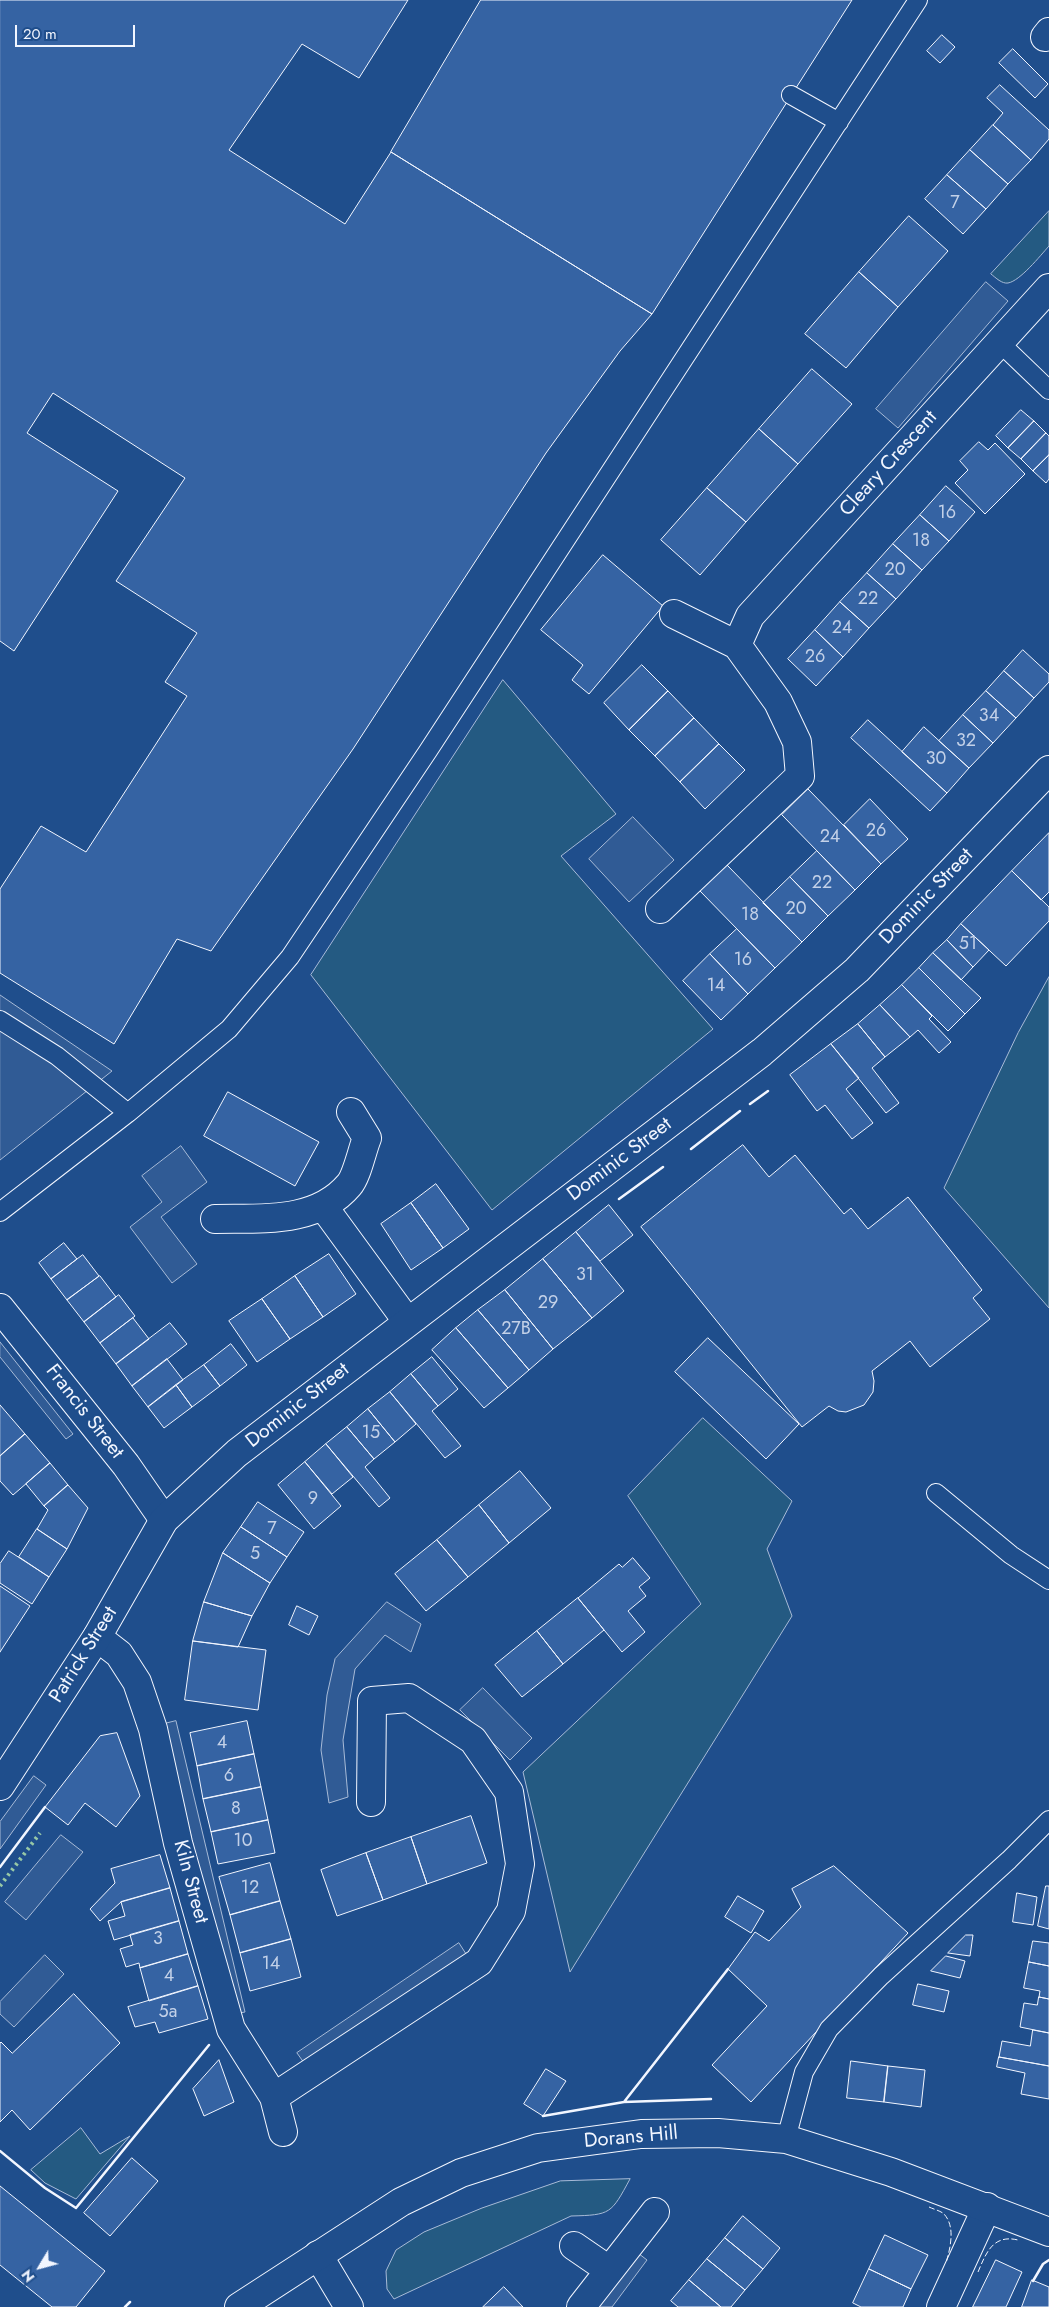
<!DOCTYPE html>
<html>
<head>
<meta charset="utf-8">
<style>
	body { margin:0 }
	#map { position:relative; width:1049px; height:2307px; overflow:hidden; background:#1f4e8c; font-family:Jost,sans-serif }
	canvas { display:block }
	.north { position:absolute; left:15px; top:2242px; width:50px; height:50px; -webkit-text-stroke:4px #1f4e8c; paint-order:stroke; rotate:233deg; font-size:14px; font-weight:700; line-height:20px; text-align:center; color:#f2f6ff }
	.north::after { content:''; display:block; margin:auto; width:18px; height:22px; background:#f2f6ff; clip-path:polygon(50% 0,100% 100%,50% 72%,0 100%) }
	.scale { position:absolute; left:15px; top:25px; width:120px; height:22px; box-sizing:border-box; border:2px solid #f2f6ff; border-top:0; padding-left:6px; font-size:15px; line-height:18px; white-space:nowrap; color:#f2f6ff; -webkit-text-stroke:4px #1f4e8c; paint-order:stroke }
</style>
</head>
<body>
<div id="map">
<canvas width="1049" height="2307"></canvas>
<div class="north">N</div>
<div class="scale">20 m</div>
</div>
<script>
const ctx = document.querySelector('canvas').getContext('2d');
ctx.lineJoin = 'round';
function paint(path, color) { ctx.fillStyle = color; ctx.fill(path, 'evenodd'); }
function stroke(path, color, width, dash) { ctx.strokeStyle = color; ctx.lineWidth = width; ctx.lineCap = dash ? 'butt' : 'round'; ctx.setLineDash(dash || []); ctx.stroke(path); }
function label(font, color, halo, rows, align = 'center') {
  ctx.font = font + ' Jost,sans-serif'; ctx.lineWidth = 4; ctx.setLineDash([]); ctx.textBaseline = 'middle'; ctx.strokeStyle = halo; ctx.fillStyle = color; for (const [text, x, y, turn = 0] of rows) {
    ctx.save(); ctx.translate(x, y); ctx.rotate((+turn || 0) * Math.PI / 180); ctx.textAlign = isNaN(turn) ? turn : align; if (halo) ctx.strokeText(text, 0, 0); ctx.fillText(text, 0, 0); ctx.restore();
  }
}
const green = new Path2D(`
	M1049,211V246C1040,256 1020,281 1008,283C1002,284 996,278 991,274Z
	M503,680L616,814L561,856L713,1029L492,1210L311,975Z
	M1049,977V1308L944,1188L1018,1033Z
	M703,1418L792,1501L767,1549L792,1616L570,1972L523,1772L701,1604L628,1496Z
	M81,2128L100,2154L130,2136L76,2199L45,2183L31,2170Z
	M630,2179C611,2214 611,2215 571,2216L394,2299L387,2289L386,2271L396,2250L424,2232L482,2208L560,2181Z`);
const parking = new Path2D(`
	M986,282L1008,301L898,428L876,409Z
	M633,817L674,860L629,902L589,859Z
	M0,995L112,1071L0,1160Z
	M181,1146L207,1182L161,1217L197,1264L172,1283L130,1227L162,1202L142,1176Z
	M0,1342L73,1434L66,1439L0,1357Z
	M387,1602L421,1624L411,1652L385,1635L355,1669L343,1740L348,1797L329,1803L321,1750L327,1695L335,1659Z
	M483,1688L532,1738L510,1760L460,1710Z
	M176,1721L245,2012L234,2014L164,1724Z
	M34,1776L46,1785L0,1849V1822Z
	M61,1835L83,1852L26,1920L5,1902Z
	M459,1943L468,1957L307,2067L297,2053Z
	M45,1955L64,1974L14,2027L0,2014V2002Z
	M634,2250L647,2260L612,2307H592Z`);
const building = new Path2D(`
	M0,0H408L359,78L302,44L229,150L345,224L391,152L652,314L620,351L546,453L353,749L211,951L177,939L114,1044L0,973V889L41,826L86,852L187,696L165,682L197,633L116,581L185,478L53,393L27,433L118,491L14,651L0,641Z
	M481,0H852L652,314L391,152Z
	M942,35L955,47L940,63L927,51Z
	M1013,49L1048,84L1035,98L999,63Z
	M1000,85L1049,130V139L1031,160L993,125L1003,113L987,98Z
	M993,125L1031,160L1008,184L970,150Z
	M970,150L1008,184L986,209L947,175Z
	M947,175L986,209L963,234L925,199Z
	M909,216L948,251L898,307L859,272Z
	M859,272L898,307L846,368L805,334Z
	M812,369L852,404L798,464L759,429Z
	M1021,410L1034,421L1008,448L996,436Z
	M1034,421L1046,433L1021,459L1008,448Z
	M759,429L798,464L746,522L707,488Z
	M1046,433L1049,436V455L1033,471L1021,459Z
	M979,442L988,450L995,443L1025,474L985,514L955,483L968,470L960,461Z
	M1049,455V479L1046,483L1033,471Z
	M946,486L975,512L949,541L920,515Z
	M707,488L746,522L700,575L661,540Z
	M920,515L949,541L922,570L893,544Z
	M893,544L922,570L896,599L867,573Z
	M603,555L663,606L589,694L572,680L583,665L541,630Z
	M867,573L896,599L869,628L840,602Z
	M840,602L869,628L843,657L815,630Z
	M815,630L843,657L816,686L788,659Z
	M1023,650L1049,674V682L1034,698L1004,671Z
	M642,665L668,691L629,730L604,703Z
	M1004,671L1034,698L1016,718L986,691Z
	M668,691L694,718L655,756L629,730Z
	M986,691L1016,718L993,743L963,715Z
	M963,715L993,743L969,768L939,741Z
	M694,718L719,744L680,782L655,756Z
	M868,720L947,793L930,811L851,738Z
	M924,727L969,768L947,793L902,752Z
	M719,744L745,770L705,809L680,782Z
	M808,789L881,864L855,890L782,815Z
	M870,799L908,839L881,864L844,825Z
	M1049,833V892L1041,900L1012,871Z
	M817,851L855,890L828,916L790,877Z
	M727,865L802,942L775,968L700,891Z
	M1012,871L1049,907V921L1006,966L961,924Z
	M790,877L828,916L802,942L763,903Z
	M961,924L989,950L973,967L947,940Z
	M737,929L775,968L748,994L710,954Z
	M947,940L973,967L961,980L933,953Z
	M933,953L981,998L965,1014L919,968Z
	M710,954L748,994L721,1020L683,981Z
	M919,968L965,1014L948,1031L902,985Z
	M902,985L932,1016L929,1019L951,1042L939,1053L918,1030L910,1037L880,1005Z
	M880,1005L910,1037L885,1057L858,1024Z
	M858,1024L885,1057L872,1068L899,1103L886,1113L831,1044Z
	M831,1044L859,1078L846,1089L873,1123L852,1139L825,1105L817,1111L790,1075Z
	M228,1092L319,1142L295,1186L204,1136Z
	M743,1145L769,1177L795,1155L844,1214L851,1208L868,1229L908,1197L982,1290L973,1298L990,1319L930,1367L910,1341L872,1371L874,1381L873,1392L864,1405L846,1412L838,1411L829,1406L802,1427L641,1227Z
	M436,1184L469,1229L443,1248L411,1203Z
	M411,1203L443,1248L411,1270L381,1224Z
	M609,1205L633,1235L600,1261L576,1232Z
	M576,1232L624,1291L592,1318L543,1259Z
	M64,1243L77,1259L51,1279L39,1263Z
	M329,1254L356,1294L323,1317L295,1276Z
	M83,1255L99,1276L67,1300L51,1279Z
	M543,1259L592,1318L553,1349L505,1290Z
	M100,1276L116,1297L84,1322L67,1300Z
	M295,1276L323,1317L290,1339L262,1299Z
	M505,1290L553,1349L529,1370L478,1310Z
	M119,1295L135,1316L100,1343L84,1322Z
	M262,1299L290,1339L257,1362L229,1321Z
	M478,1310L529,1370L508,1388L456,1328Z
	M133,1318L149,1339L116,1364L100,1343Z
	M170,1323L187,1344L132,1386L116,1364Z
	M456,1328L508,1388L484,1408L432,1350Z
	M708,1338L799,1424L766,1459L675,1372Z
	M231,1344L247,1365L220,1386L204,1365Z
	M432,1357L458,1389L438,1406L411,1374Z
	M167,1359L183,1380L148,1407L132,1386Z
	M204,1365L220,1386L192,1407L176,1385Z
	M411,1374L438,1406L432,1411L461,1446L445,1458L390,1392Z
	M176,1385L192,1407L164,1428L148,1407Z
	M390,1392L416,1424L395,1442L368,1409Z
	M0,1405L25,1434L0,1456Z
	M368,1409L395,1442L374,1459L347,1427Z
	M347,1427L374,1459L365,1467L390,1498L379,1507L326,1444Z
	M25,1434L50,1463L13,1495L0,1481V1456Z
	M326,1444L353,1477L332,1494L305,1462Z
	M305,1462L341,1506L314,1529L278,1485Z
	M50,1463L68,1485L44,1506L26,1484Z
	M520,1471L551,1508L509,1543L479,1505Z
	M68,1485L88,1508L67,1549L37,1529L48,1510L44,1506Z
	M258,1502L304,1532L287,1557L241,1527Z
	M479,1505L509,1543L468,1577L437,1540Z
	M241,1527L287,1557L270,1583L223,1553Z
	M37,1529L67,1549L49,1577L19,1557Z
	M437,1540L468,1577L426,1611L395,1574Z
	M9,1551L49,1577L32,1604L0,1583V1564Z
	M223,1553L270,1583L252,1616L204,1602Z
	M633,1558L650,1578L639,1587L646,1596L628,1611L645,1632L622,1652L578,1598L619,1564L622,1567Z
	M0,1586L30,1606L0,1652Z
	M578,1598L604,1630L563,1664L537,1631Z
	M204,1602L252,1616L238,1647L193,1641Z
	M297,1606L318,1616L309,1635L289,1625Z
	M537,1631L563,1664L522,1697L495,1665Z
	M193,1641L266,1650L258,1710L185,1700Z
	M247,1721L254,1754L197,1766L190,1733Z
	M117,1733L140,1796L116,1827L85,1803L68,1825L45,1807L100,1736Z
	M254,1754L261,1787L203,1799L197,1766Z
	M261,1787L268,1820L211,1832L203,1799Z
	M471,1816L487,1863L427,1884L411,1837Z
	M268,1820L275,1853L218,1864L211,1832Z
	M411,1837L427,1884L383,1900L366,1853Z
	M366,1853L383,1900L337,1916L321,1870Z
	M160,1855L170,1888L121,1902L100,1921L90,1909L115,1883L111,1869Z
	M270,1863L280,1901L230,1915L219,1877Z
	M834,1866L908,1933L751,2102L712,2065L767,2006L728,1969L755,1932L769,1941L801,1907L792,1889Z
	M1046,1886H1049V1929L1038,1926Z
	M170,1888L179,1921L114,1940L108,1921L125,1916L121,1902Z
	M1017,1893L1037,1897L1033,1925L1013,1922Z
	M738,1896L764,1911L751,1933L725,1917Z
	M280,1901L291,1939L240,1953L230,1915Z
	M179,1921L188,1954L140,1968L139,1963L126,1967L120,1949L133,1945L130,1935Z
	M966,1935H973L970,1956L948,1953Z
	M291,1939L301,1977L250,1991L240,1953Z
	M1033,1941L1049,1943V1966L1029,1962Z
	M188,1954L198,1986L149,2001L140,1968Z
	M946,1956L965,1961L960,1978L931,1971Z
	M1029,1962L1049,1966V1999L1039,1997L1040,1991L1024,1988Z
	M918,1984L949,1991L944,2012L913,2005Z
	M198,1986L208,2019L159,2033L155,2022L135,2027L128,2007Z
	M74,1994L120,2043L30,2130L12,2110L0,2122V2043L1,2042L12,2053Z
	M1039,1997L1049,1999V2033L1020,2027L1024,2003L1037,2005Z
	M1033,2030L1049,2033V2066L999,2057L1002,2041L1030,2046Z
	M999,2057L1049,2066V2099L1021,2094L1025,2073L997,2067Z
	M219,2060L234,2102L204,2116L193,2089Z
	M851,2061L888,2066L884,2102L847,2098Z
	M888,2066L925,2070L921,2107L884,2102Z
	M546,2069L566,2081L543,2116L524,2104Z
	M132,2158L158,2181L110,2236L84,2213Z
	M0,2186L105,2271L76,2307H52L0,2265Z
	M743,2216L780,2248L763,2269L725,2238Z
	M885,2235L928,2255L911,2289L869,2269Z
	M725,2238L763,2269L745,2290L707,2259Z
	M707,2259L745,2290L731,2307H721L689,2280Z
	M996,2260L1022,2272L1006,2307H973Z
	M869,2269L911,2289L903,2307H861L853,2303Z
	M689,2280L721,2307H678L671,2301Z
	M1032,2280L1049,2287V2307H1022Z
	M504,2287L523,2307H483Z`);
const lane = new Path2D(`
	M791,95L839,122
	M999,342L1049,390
	M0,1020L57,1056L128,1113
	M0,1212L128,1113L229,1029L290,957L428,751L918,0
	M936,1493L1011,1555L1049,1580
	M786,2139L804,2072L829,2029L881,1976L1009,1860L1049,1820`);
const street = new Path2D(`
	M1045,37L1049,32
	M737,645L750,616L1049,288
	M660,909L800,776L797,742L778,702L737,645L674,614
	M323,1206L407,1321
	M215,1219C261,1218 316,1224 349,1185C357,1176 362,1150 367,1138L351,1112
	M0,1308L126,1465L164,1520
	M97,1637L119,1654L137,1682L153,1729L178,1843L231,2029L274,2097L283,2132
	M274,2097L479,1962L511,1911L520,1864L509,1792L473,1740L409,1698L372,1701L371,1802
	M574,2246L609,2270
	M318,2255L349,2307
	M581,2307L655,2212
	M941,2307L987,2207`);
const secondary = new Path2D(`
	M0,1786L97,1637L164,1520L237,1453L762,1052L857,970L1049,770
	M239,2307L401,2202L461,2173L538,2148L641,2134L718,2133L786,2139L891,2172L1049,2232`);
const hedge = new Path2D(`
	M0,1886L40,1833`);
const fence = new Path2D(`
	M929,2207C933,2209 941,2211 944,2214C956,2227 950,2249 946,2263
	M978,2272C986,2253 993,2234 1018,2240`);
const wall = new Path2D(`
	M750,1104L768,1091
	M691,1149L740,1111
	M619,1199L663,1167
	M0,1867L45,1807
	M624,2102L728,1969
	M543,2116L624,2102L711,2099
	M0,2151L45,2188L76,2208L209,2045
	M1033,2281L1043,2264L1049,2260
	M125,2307L130,2302`);
const numberNames = [
	["7",955,204],
	["16",947,514],
	["18",921,542],
	["20",895,571],
	["22",868,600],
	["24",842,629],
	["26",815,658],
	["34",989,717],
	["32",966,742],
	["30",936,760],
	["26",876,832],
	["24",830,838],
	["22",822,884],
	["20",796,910],
	["18",750,916],
	["51",968,945],
	["16",743,961],
	["14",716,987],
	["31",585,1276],
	["29",548,1304],
	["27B",516,1330],
	["15",371,1434],
	["9",313,1500],
	["7",272,1530],
	["5",255,1555],
	["4",222,1744],
	["6",229,1777],
	["8",236,1810],
	["10",243,1842],
	["12",250,1889],
	["3",158,1940],
	["14",271,1965],
	["4",169,1977],
	["5a",168,2013]
];
const streetNames = [
	["Cleary Crescent",889,464,-48],
	["Dominic Street",927,897,-46],
	["Dominic Street",620,1160,-37],
	["Dominic Street",298,1406,-38],
	["Francis Street",84,1412,52],
	["Patrick Street",84,1655,-58],
	["Kiln Street",190,1882,75],
	["Dorans Hill",631,2138,-5]
];
paint(green, '#245a82');
stroke(green, '#a8bbd7', 1);
paint(parking, '#305b95');
stroke(parking, '#a8bbd7', 1);
paint(building, '#3563a3');
stroke(building, '#f2f6ff', 1);
stroke(lane, '#f2f6ff', 20);
stroke(street, '#f2f6ff', 30);
stroke(secondary, '#f2f6ff', 30);
stroke(lane, '#1f4e8c', 18);
stroke(street, '#1f4e8c', 28);
stroke(secondary, '#1f4e8c', 28);
stroke(hedge, '#97c8a6', 4, [2.5, 4]);
stroke(fence, '#f2f6ff', 1, [6, 2.5]);
stroke(wall, '#f2f6ff', 2.5);
label('18px', '#c3d1e8', null, numberNames);
label('20px', '#f2f6ff', '#1f4e8c', streetNames);
</script>
</body>
</html>
